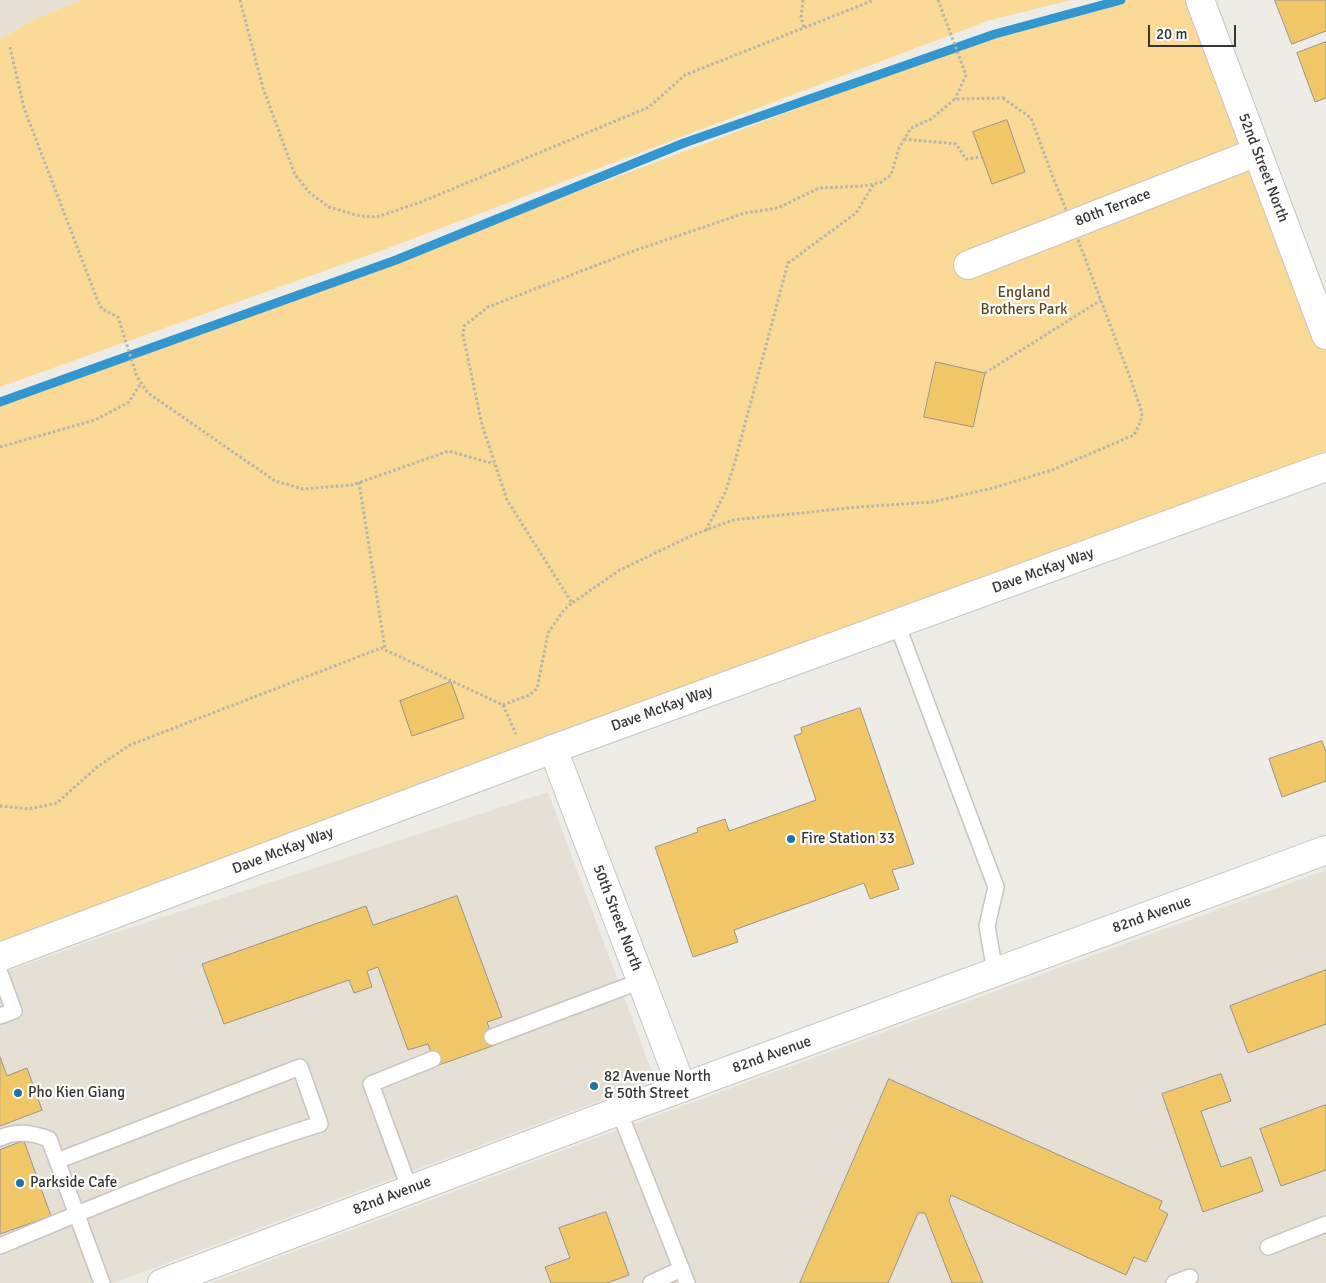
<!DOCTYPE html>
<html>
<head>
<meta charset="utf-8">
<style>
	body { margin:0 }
	#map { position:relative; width:1326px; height:1283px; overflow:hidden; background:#eeece6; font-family:Signika,sans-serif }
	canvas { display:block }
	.scale { position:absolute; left:1148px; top:25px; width:88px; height:22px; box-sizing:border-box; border:2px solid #363533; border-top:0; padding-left:6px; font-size:15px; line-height:18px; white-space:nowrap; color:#363533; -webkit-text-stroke:4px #fff; paint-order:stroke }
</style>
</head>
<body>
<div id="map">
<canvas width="1326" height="1283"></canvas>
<div class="scale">20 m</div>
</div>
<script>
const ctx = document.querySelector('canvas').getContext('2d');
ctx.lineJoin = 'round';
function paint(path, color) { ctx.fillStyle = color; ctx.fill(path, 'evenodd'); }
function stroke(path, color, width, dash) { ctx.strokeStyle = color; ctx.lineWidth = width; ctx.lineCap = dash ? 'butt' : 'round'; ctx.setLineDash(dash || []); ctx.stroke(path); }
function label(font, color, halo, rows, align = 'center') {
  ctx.font = font + ' Signika,sans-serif'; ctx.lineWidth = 4.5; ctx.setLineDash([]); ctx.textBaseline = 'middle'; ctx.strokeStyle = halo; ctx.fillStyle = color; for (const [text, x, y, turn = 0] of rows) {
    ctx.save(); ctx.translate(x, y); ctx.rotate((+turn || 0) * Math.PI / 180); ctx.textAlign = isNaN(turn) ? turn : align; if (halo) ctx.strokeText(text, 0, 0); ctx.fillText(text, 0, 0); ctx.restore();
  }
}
const built = new Path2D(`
	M0,0H82L35,19L0,39Z
	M548,792L655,1080L114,1283H0V974L96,939Z
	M1326,870V1283H211L625,1127Z`);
const green = new Path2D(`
	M82,0H1071L990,20L391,247L0,387V39L35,19Z
	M1129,0H1200L1326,335V467L0,957V403L396,260L995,34Z`);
const stream = new Path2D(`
	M0,402L396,260L684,143L995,34L1121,0`);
const building = new Path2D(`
	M1275,0H1326V31L1292,44Z
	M1326,42V98L1315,102L1297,53Z
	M1007,120L1025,172L992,184L973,132Z
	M936,362L985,373L973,427L924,417Z
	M451,682L464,718L412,736L400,701Z
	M860,708L914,864L892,870L899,889L870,899L864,883L734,930L738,942L693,957L655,847L698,832L697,828L725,819L729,831L816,800L794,736L802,733L801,728Z
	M1322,741L1326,752V781L1282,797L1269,759Z
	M457,896L502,1017L487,1022L495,1045L436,1066L428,1044L408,1050L378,967L367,971L372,987L354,993L349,980L224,1024L202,964L366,906L373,925Z
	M1326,970V1024L1248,1053L1230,1006Z
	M0,1057L7,1076L27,1068L42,1110L0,1126Z
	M1221,1074L1231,1101L1201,1111L1221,1167L1251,1157L1263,1191L1203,1212L1162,1094Z
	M889,1079L1162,1201L1159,1209L1168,1214L1146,1262L1134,1257L1126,1275L951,1195L949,1201L983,1283H952L925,1213H918L888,1283H800Z
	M1326,1105V1170L1281,1186L1260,1129Z
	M24,1141L51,1216L0,1234V1150Z
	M606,1212L629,1275L607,1283H551L545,1267L570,1258L559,1228Z`);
const path = new Path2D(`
	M240,0L263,88L295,175L310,193L329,207L360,216L377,217L421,202L649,107L685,75L874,0
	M803,0L801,17L804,28
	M938,0L966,75L955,99
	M10,47L24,108L97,299L102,309L118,317L137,377L148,393L275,481L303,489L352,485L449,451L494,464
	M1003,98L1031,118L1054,180L1072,224L1131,380L1142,413L1141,421L1134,435L1052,470L993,488L932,502L859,507L733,520L693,535L620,570L572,603L507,500L482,425L463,335L464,326L488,307L628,253L745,213L778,208L819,188L865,186L881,182L891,175L899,148L911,128L931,119L955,99Z
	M904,139L956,144L966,159L982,157
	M985,373L1101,300
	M0,447L95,420L129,402L141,383
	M359,482L385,649
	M706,530L725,493L734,465L788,263L856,213L874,184
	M503,705L516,734
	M0,806L29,809L57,803L97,767L130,745L381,648L503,705L529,695L537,689L548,633L563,611L572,603`);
const lane = new Path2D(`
	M897,624L996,887L987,926L995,972
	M0,973L14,1011L0,1016
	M492,1037L641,981
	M619,1111L687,1283
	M0,1138C17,1130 32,1133 49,1139L102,1283
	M410,1190L371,1084L433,1059
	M0,1246C105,1202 211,1158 320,1124L300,1067L57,1161
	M1268,1247L1326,1224
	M651,1283L681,1269
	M1174,1283L1190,1277`);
const street = new Path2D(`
	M968,265L1257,152
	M553,749L682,1088
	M0,957L553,749L1326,467`);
const secondary = new Path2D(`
	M1200,0L1326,335
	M162,1283L619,1111L1326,850`);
const markers = [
	[791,839,5,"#1d74a3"],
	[594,1086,5,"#1d74a3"],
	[18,1093,5,"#1d74a3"],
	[20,1183,5,"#1d74a3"]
];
const streetNames = [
	["52nd Street North",1263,168,69],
	["80th Terrace",1113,208,-21],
	["Dave McKay Way",1043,571,-20],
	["Dave McKay Way",662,709,-20],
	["Dave McKay Way",283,851,-21],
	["82nd Avenue",1152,915,-20],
	["50th Street North",617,918,69],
	["82nd Avenue",772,1055,-20],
	["82nd Avenue",392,1196,-21]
];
const parkNames = [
	["England",1024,293],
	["Brothers Park",1024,310]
];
const poiNames = [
	["Fire Station 33",801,839],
	["82 Avenue North",604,1077],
	["& 50th Street",604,1094],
	["Pho Kien Giang",28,1093],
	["Parkside Cafe",30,1183]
];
paint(built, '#e6e0d4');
paint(green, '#fada96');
stroke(stream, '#3496cf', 9);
paint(building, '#f1c768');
stroke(building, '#96948f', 1);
stroke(lane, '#c7c4bf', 18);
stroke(street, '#c7c4bf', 30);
stroke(secondary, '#c7c4bf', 30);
stroke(path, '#b5b3af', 3, [2.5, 2.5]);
stroke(lane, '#fff', 15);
stroke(street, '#fff', 28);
stroke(secondary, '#fff', 28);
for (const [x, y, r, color] of markers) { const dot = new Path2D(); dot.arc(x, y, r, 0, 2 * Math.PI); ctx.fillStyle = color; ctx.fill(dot); stroke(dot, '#fff', 2); }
label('15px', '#363533', '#fff', streetNames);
label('15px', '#5a4921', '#fff', parkNames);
label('15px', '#363533', '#fff', poiNames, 'left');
</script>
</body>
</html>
